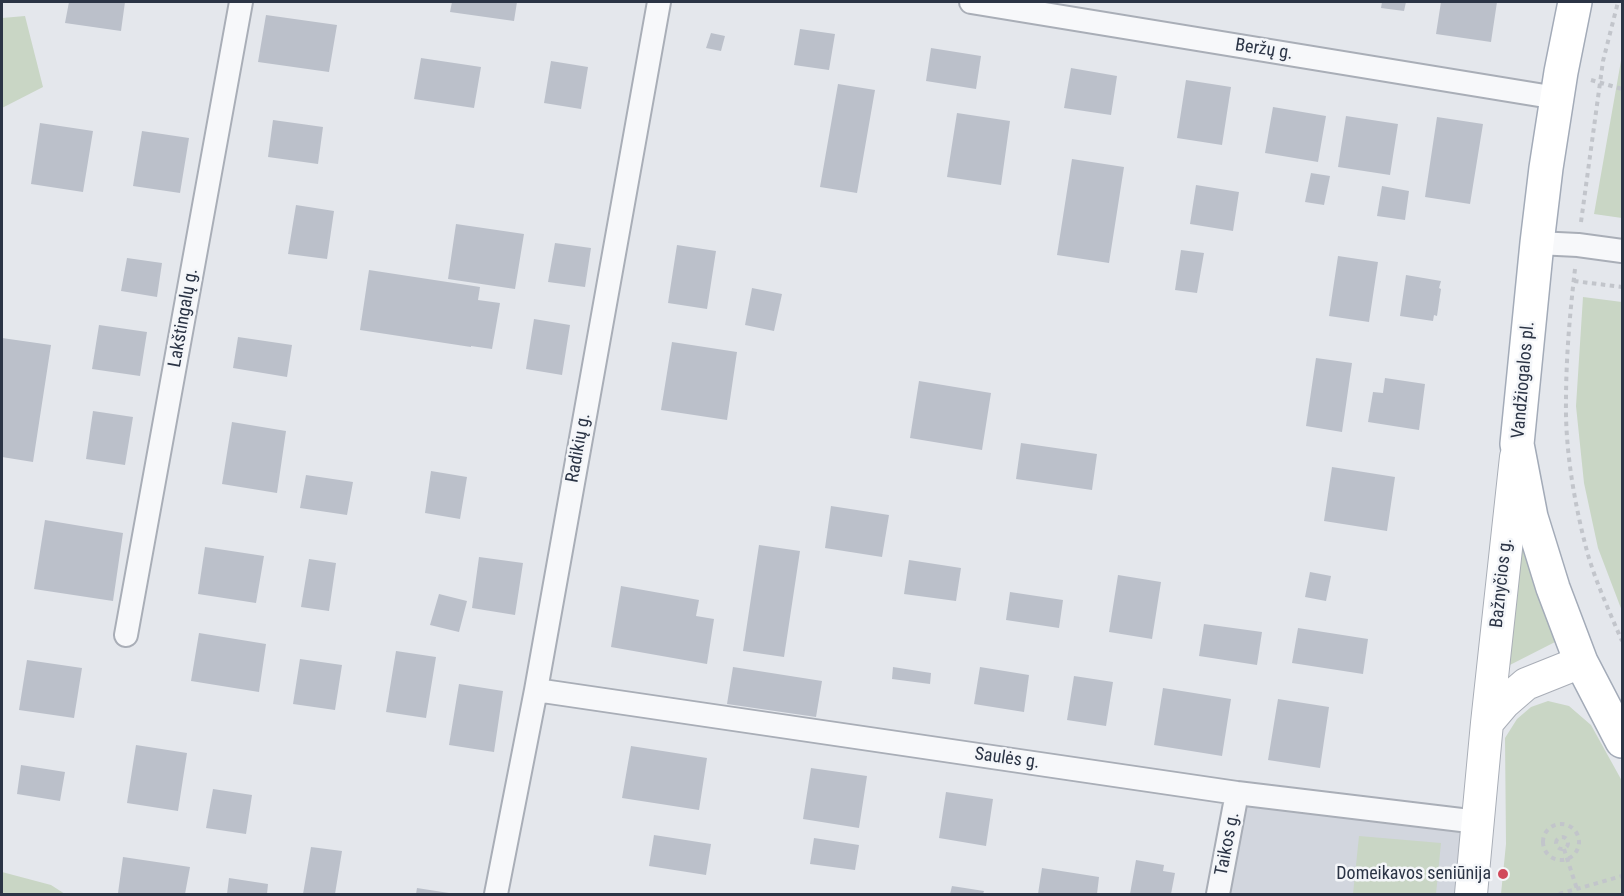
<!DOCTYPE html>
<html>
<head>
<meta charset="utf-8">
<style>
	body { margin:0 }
	#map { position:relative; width:1624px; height:896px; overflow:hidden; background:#e4e7ec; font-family:"Roboto Condensed",sans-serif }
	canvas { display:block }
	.frame { position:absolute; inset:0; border:3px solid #2b3445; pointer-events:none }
</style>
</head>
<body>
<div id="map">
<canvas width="1624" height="896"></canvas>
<div class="frame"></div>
</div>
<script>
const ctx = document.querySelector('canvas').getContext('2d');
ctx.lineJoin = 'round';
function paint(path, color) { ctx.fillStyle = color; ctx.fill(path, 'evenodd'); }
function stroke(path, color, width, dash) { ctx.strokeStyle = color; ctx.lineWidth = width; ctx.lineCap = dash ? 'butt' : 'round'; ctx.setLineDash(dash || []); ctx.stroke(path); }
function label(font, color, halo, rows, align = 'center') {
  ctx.font = font + ' "Roboto Condensed",sans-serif'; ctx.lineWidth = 5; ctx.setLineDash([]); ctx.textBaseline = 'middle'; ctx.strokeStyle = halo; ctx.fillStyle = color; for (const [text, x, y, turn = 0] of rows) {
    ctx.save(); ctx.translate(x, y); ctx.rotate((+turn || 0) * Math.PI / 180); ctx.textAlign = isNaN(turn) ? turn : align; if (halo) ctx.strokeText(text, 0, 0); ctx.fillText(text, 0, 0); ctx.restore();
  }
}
const built = new Path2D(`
	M1237,793L1465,820L1456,894H1218Z`);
const green = new Path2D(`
	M25,16L43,87L2,108V18Z
	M1622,55V218L1594,214Z
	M1583,297L1622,302V611L1598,548L1584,483L1576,406Z
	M1514,522L1531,573L1557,641L1502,669Z
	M1548,701L1569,706L1591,725L1622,781V894H1501L1506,844L1505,738L1517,719L1531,707Z
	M1359,836L1441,843L1436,894H1353Z
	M2,872L51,885L65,894H2Z`);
const building = new Path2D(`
	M69,2H125L121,31L65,23Z
	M452,2H517L514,21L450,12Z
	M1382,2H1406L1404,11L1381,8Z
	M1441,2H1497L1491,42L1436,34Z
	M266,15L337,25L329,72L258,62Z
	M800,29L835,34L829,70L794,65Z
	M711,33L725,36L721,51L706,48Z
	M931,48L981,56L976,89L926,81Z
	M421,58L481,67L474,108L414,99Z
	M551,61L588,67L581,109L544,103Z
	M1071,68L1117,76L1111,115L1064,108Z
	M1186,80L1231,87L1222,145L1177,138Z
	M838,84L875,90L857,193L820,187Z
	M1273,107L1326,116L1318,162L1265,153Z
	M957,113L1010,121L1001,185L947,177Z
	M1346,116L1398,124L1390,175L1338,167Z
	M1437,117L1483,124L1470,204L1425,197Z
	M273,120L323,127L318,164L268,157Z
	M40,123L93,131L83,192L31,184Z
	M142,131L189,138L180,193L133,186Z
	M1072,159L1124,167L1109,263L1057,255Z
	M1311,173L1330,176L1324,205L1305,202Z
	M1196,185L1239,192L1233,231L1190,224Z
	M1382,186L1409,191L1405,220L1377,216Z
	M296,205L334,211L327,259L288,254Z
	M456,224L524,234L515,289L448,279Z
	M555,243L591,248L585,287L548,282Z
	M677,245L716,251L707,309L668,303Z
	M1181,250L1204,253L1197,293L1175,290Z
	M1338,256L1378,262L1369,322L1329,316Z
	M127,258L162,263L157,297L121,291Z
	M369,270L480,287L478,300L500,303L492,349L471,346V347L360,330Z
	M1406,275L1441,281L1439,288L1441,289L1437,316L1434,315L1433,321L1400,316Z
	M752,288L782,294L774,331L745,325Z
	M534,319L570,325L562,375L526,369Z
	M99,325L147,332L140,376L92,369Z
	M238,337L292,345L287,377L233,368Z
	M2,338L51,345L33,462L2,457Z
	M672,342L737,352L727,420L661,410Z
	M1316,358L1352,363L1342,432L1306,426Z
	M1385,378L1425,384L1419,430L1368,422L1373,392L1383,393Z
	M919,381L991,393L982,450L910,438Z
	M93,411L133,417L125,465L86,459Z
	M232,422L286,431L277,493L222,484Z
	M1021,443L1097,454L1092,490L1016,479Z
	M1332,467L1395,477L1387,531L1324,521Z
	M431,471L467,477L460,519L425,513Z
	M306,475L353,482L347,515L300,508Z
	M831,506L889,515L882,557L825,548Z
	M45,520L123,533L113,601L34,589Z
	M759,545L800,551L784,657L743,651Z
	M205,547L264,556L256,603L198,594Z
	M479,557L523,563L515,615L472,608Z
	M309,559L336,563L329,611L301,607Z
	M909,560L961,568L956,601L904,594Z
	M1310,572L1331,576L1326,601L1305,597Z
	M1118,575L1161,582L1152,639L1109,632Z
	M621,586L699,600L696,616L714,619L707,664L611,647Z
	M1010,592L1063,600L1059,628L1006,620Z
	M439,594L467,601L459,632L430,625Z
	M1204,624L1262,632L1257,665L1199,656Z
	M1298,628L1368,639L1363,674L1292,663Z
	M199,633L266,644L259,692L191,681Z
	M396,651L436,657L426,718L386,712Z
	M300,659L342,665L335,710L293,704Z
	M27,660L82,668L74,718L19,710Z
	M733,667L822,681L816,717L727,704Z
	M893,667L931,673L930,684L892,679Z
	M980,667L1029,675L1024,712L974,704Z
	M1074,676L1113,682L1106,726L1067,720Z
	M459,684L503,691L494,752L449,745Z
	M1163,688L1231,699L1222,756L1154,745Z
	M1278,699L1329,707L1320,768L1268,760Z
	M136,745L187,753L178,811L127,803Z
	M631,746L707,758L699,810L622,798Z
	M21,765L65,772L60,801L17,794Z
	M811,768L867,776L859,828L803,819Z
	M213,789L252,795L246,834L206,828Z
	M946,792L993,799L986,846L939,838Z
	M654,835L711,844L706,875L649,866Z
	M814,838L859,845L855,870L810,864Z
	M311,847L342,851L335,894H303Z
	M123,857L190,867L185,894H127L118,893Z
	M1136,860L1164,865L1163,871L1175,873L1171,894H1130Z
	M1042,868L1099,877L1097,894H1038Z
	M229,878L268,884L267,894H227Z
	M952,886L984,891L983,894H950Z
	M417,888L449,893V894H416Z`);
const path = new Path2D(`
	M1591,80L1622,89
	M1581,222L1603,61L1618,2
	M1575,269C1570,312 1566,357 1566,401C1565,451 1575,507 1588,555C1597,585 1610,613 1622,641
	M1574,281L1622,287
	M1543 842a18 18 0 1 1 36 0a18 18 0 1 1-36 0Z
	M1556 843a6 6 0 1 1 12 0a6 6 0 1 1-12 0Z
	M1564,849L1577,889
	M1559,894L1622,876`);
const minor = new Path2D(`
	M971,2L1557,98
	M1537,243L1578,245L1622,251
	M126,635L241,2
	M536,690L1237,793L1478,822
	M496,894L536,690L659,2
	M1218,894L1237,793`);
const secondary = new Path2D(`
	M1487,723L1504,703L1526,684L1581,662
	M1471,894L1487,723L1516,457`);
const primary = new Path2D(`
	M1575,2L1561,72L1546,168L1537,243L1517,444L1531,517L1553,588L1581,662L1622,741`);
const markers = [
	[1503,874,6,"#d1495b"]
];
const streetNames = [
	["Beržų g.",1264,50,9],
	["Lakštingalų g.",184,318,-80],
	["Vandžiogalos pl.",1524,380,-85],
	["Radikių g.",579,448,-80],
	["Bažnyčios g.",1502,583,-84],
	["Saulės g.",1007,759,8],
	["Taikos g.",1228,844,-79]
];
const poiNames = [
	["Domeikavos seniūnija",1491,874]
];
paint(built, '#d2d6de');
paint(green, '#c9d6c5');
paint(building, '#bbc0ca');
stroke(minor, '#a9aeb7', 26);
stroke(secondary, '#a9aeb7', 34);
stroke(primary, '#a3abb8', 36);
stroke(path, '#c2c5cb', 4, [4.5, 4.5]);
stroke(minor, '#f7f8fa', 22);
stroke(secondary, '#fff', 32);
stroke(primary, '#fff', 33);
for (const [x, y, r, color] of markers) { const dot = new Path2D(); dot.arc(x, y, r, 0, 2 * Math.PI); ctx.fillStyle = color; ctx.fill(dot); stroke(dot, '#f4f6f9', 2); }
label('18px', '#2b3445', '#f4f6f9', streetNames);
label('18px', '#2b3445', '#f4f6f9', poiNames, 'right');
</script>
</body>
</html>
